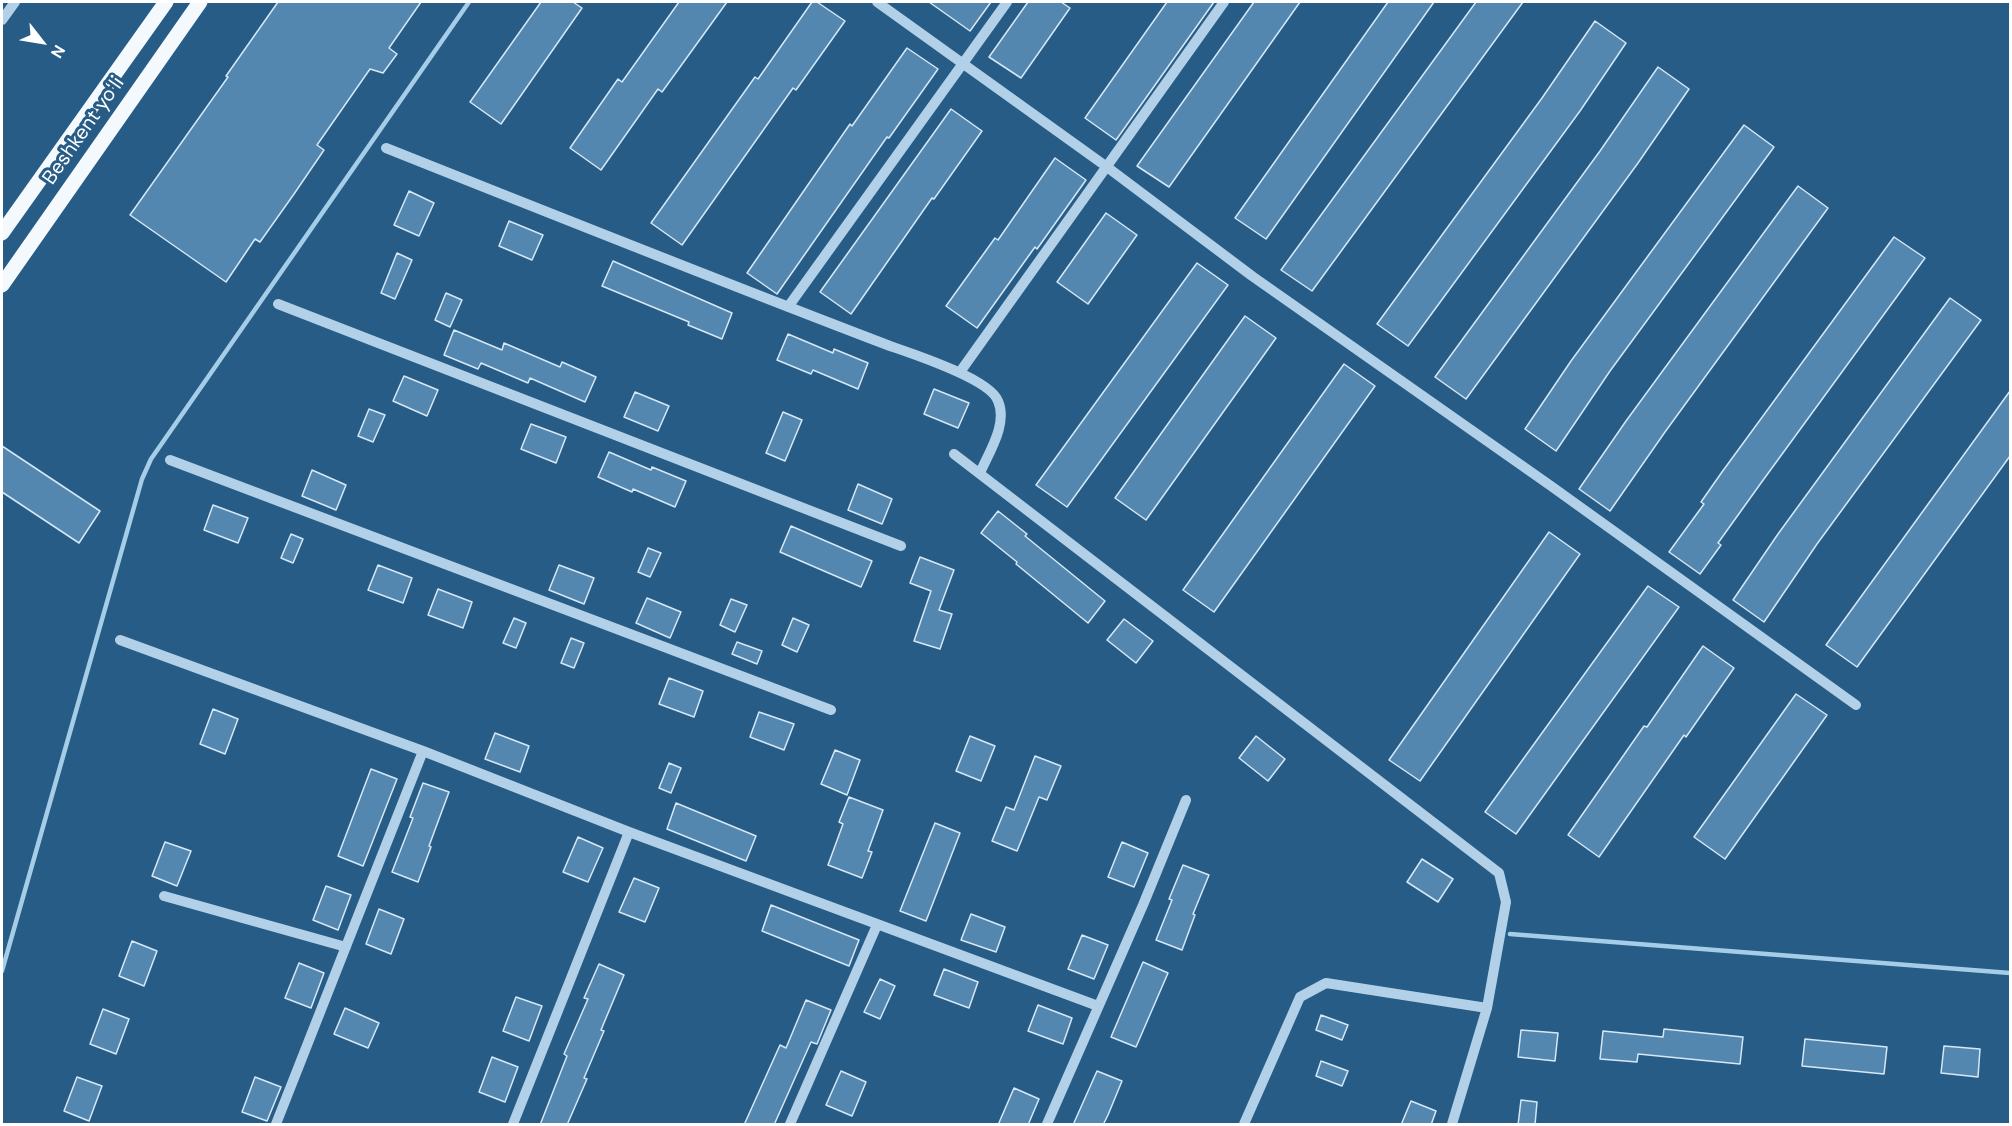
<!DOCTYPE html>
<html>
<head>
<meta charset="utf-8">
<style>
	body { margin:0 }
	#map { position:relative; width:2012px; height:1126px; overflow:hidden; background:#275c86; font-family:"DM Sans",sans-serif }
	canvas { display:block }
	.frame { position:absolute; inset:0; border:3px solid #fff; pointer-events:none }
	.north { position:absolute; left:12px; top:12px; width:60px; height:60px; -webkit-text-stroke:4px #275c86; paint-order:stroke; rotate:121deg; font-size:16px; font-weight:700; line-height:24px; text-align:center; color:#fff }
	.north::after { content:''; display:block; margin:auto; width:21px; height:27px; background:#fff; clip-path:polygon(50% 0,100% 100%,50% 72%,0 100%) }
</style>
</head>
<body>
<div id="map">
<canvas width="2012" height="1126"></canvas>
<div class="frame"></div>
<div class="north">N</div>
</div>
<script>
const ctx = document.querySelector('canvas').getContext('2d');
ctx.lineJoin = 'round';
function stroke(path, color, width, dash) { ctx.strokeStyle = color; ctx.lineWidth = width; ctx.lineCap = dash ? 'butt' : 'round'; ctx.setLineDash(dash || []); ctx.stroke(path); }
function paint(path, color) { ctx.fillStyle = color; ctx.fill(path, 'evenodd'); }
function label(font, color, halo, rows, align = 'center') {
  ctx.font = font + ' "DM Sans",sans-serif'; ctx.lineWidth = 6; ctx.setLineDash([]); ctx.textBaseline = 'middle'; ctx.strokeStyle = halo; ctx.fillStyle = color; for (const [text, x, y, turn = 0] of rows) {
    ctx.save(); ctx.translate(x, y); ctx.rotate((+turn || 0) * Math.PI / 180); ctx.textAlign = isNaN(turn) ? turn : align; if (halo) ctx.strokeText(text, 0, 0); ctx.fillText(text, 0, 0); ctx.restore();
  }
}
const stream = new Path2D(`
	M1510,934L2010,973
	M2,971L142,479L151,459L469,2`);
const building = new Path2D(`
	M278,2H421L389,48L397,54L383,73L370,69L317,145L324,150L294,194L260,242L255,239L226,282L130,215L228,77L226,76Z
	M541,2H573L582,8L501,124L470,102Z
	M679,2H727L662,92L658,89L601,170L570,148L618,79L622,82Z
	M812,2H817L845,21L796,90L793,88L682,245L651,223L755,77L758,79Z
	M929,2H991L970,31Z
	M1028,2H1061L1070,8L1021,78L989,57Z
	M1167,2H1214L1116,140L1085,118Z
	M1254,2H1300L1169,187L1137,166Z
	M1388,2H1434L1266,239L1235,218Z
	M1476,2H1523L1312,291L1281,270Z
	M1595,21L1626,43L1580,111L1408,346L1377,324L1542,98Z
	M907,48L938,69L889,138L887,137L777,294L747,273L850,124L852,126Z
	M1658,67L1689,89L1638,163L1466,399L1435,377L1600,151Z
	M951,109L982,131L934,199L932,198L851,314L820,292Z
	M1744,125L1774,147L1610,371L1556,451L1525,429L1571,361Z
	M1055,158L1086,180L1037,249L1035,247L977,328L946,306L995,238L998,240Z
	M1798,186L1828,208L1665,432L1610,511L1579,489L1626,421Z
	M409,191L434,203L419,236L394,225Z
	M1106,213L1137,235L1088,304L1057,282Z
	M509,221L543,235L532,260L499,246Z
	M1894,237L1925,258L1761,483L1718,543L1721,545L1700,574L1669,552L1704,504L1701,502L1722,472Z
	M397,253L412,260L395,299L381,293Z
	M613,261L732,313L722,339L688,325L689,322L602,286Z
	M1197,263L1228,285L1067,507L1036,485Z
	M446,293L462,300L450,327L435,320Z
	M1950,298L1981,320L1817,544L1764,622L1733,600L1778,534Z
	M1245,316L1276,338L1146,520L1115,498Z
	M454,330L502,350L504,343L560,367L562,362L596,377L585,402L530,378L528,383L481,363L478,369L444,355Z
	M788,334L833,353L834,349L868,363L858,389L813,370L811,374L777,360Z
	M1344,364L1375,386L1214,612L1183,590Z
	M404,376L438,390L427,416L393,401Z
	M934,389L969,403L958,428L924,414Z
	M2010,391V456L1857,667L1826,645Z
	M635,392L669,406L658,431L624,417Z
	M369,409L385,415L373,442L358,436Z
	M783,412L802,420L785,461L766,453Z
	M531,424L566,437L556,463L521,449Z
	M2,446L100,511L79,543L2,492Z
	M609,452L651,470L652,467L686,481L675,507L633,489L632,492L598,477Z
	M312,470L346,485L336,510L302,496Z
	M858,484L892,499L882,524L848,510Z
	M213,505L248,518L238,543L204,530Z
	M998,511L1027,534L1025,536L1105,601L1088,623L1016,564L1017,562L981,533Z
	M791,526L872,561L861,587L780,552Z
	M1549,532L1580,554L1420,781L1389,760Z
	M291,534L303,539L293,563L281,558Z
	M648,548L661,553L650,577L638,572Z
	M920,557L954,570L939,610L952,614L940,649L914,641L931,591L910,583Z
	M378,565L412,578L403,603L368,590Z
	M559,565L594,578L584,604L549,590Z
	M1648,586L1679,607L1516,834L1485,812Z
	M438,589L472,602L463,628L428,615Z
	M647,598L681,612L670,638L636,623Z
	M731,599L747,605L735,632L720,625Z
	M514,618L526,623L516,648L503,643Z
	M793,618L809,625L797,652L782,645Z
	M1124,619L1153,641L1136,663L1107,640Z
	M571,638L584,643L574,668L561,663Z
	M737,642L762,651L757,664L732,654Z
	M1703,646L1734,668L1686,737L1684,735L1599,857L1568,835L1644,726L1647,727Z
	M669,678L703,691L694,717L659,704Z
	M1796,694L1827,715L1725,859L1694,837Z
	M213,709L238,719L225,754L200,744Z
	M759,712L794,724L784,750L750,737Z
	M495,733L529,746L520,772L485,759Z
	M970,736L995,746L981,781L956,771Z
	M1256,736L1285,759L1268,781L1239,758Z
	M835,750L860,760L847,795L821,784Z
	M1035,756L1061,766L1047,800L1039,797L1017,851L992,841L1006,807L1014,810Z
	M669,763L681,768L671,793L659,788Z
	M371,769L397,779L363,866L338,856Z
	M423,783L449,792L429,846L431,847L418,882L392,872L413,818L410,817Z
	M849,797L883,810L868,851L872,852L862,878L828,865L843,824L839,822Z
	M676,803L756,836L746,861L667,829Z
	M935,823L960,833L926,921L900,911Z
	M578,837L603,848L588,882L563,872Z
	M165,842L191,851L177,886L152,876Z
	M1122,842L1148,853L1134,887L1108,877Z
	M1422,859L1453,879L1438,902L1407,882Z
	M1183,865L1209,875L1193,914L1195,915L1182,950L1156,940L1172,900L1169,899Z
	M634,878L659,888L645,922L619,912Z
	M326,886L351,895L338,930L313,920Z
	M771,905L859,940L849,966L762,931Z
	M379,909L404,919L391,954L366,944Z
	M971,914L1005,927L996,952L961,940Z
	M1082,935L1108,945L1094,979L1068,969Z
	M132,941L157,951L144,986L119,976Z
	M1143,962L1168,973L1136,1047L1111,1037Z
	M299,963L324,973L311,1008L285,998Z
	M599,964L624,975L601,1030L604,1031L584,1078L587,1079L567,1125H540L567,1056L564,1054L588,999L584,998Z
	M944,969L978,982L969,1008L934,995Z
	M880,979L895,986L880,1019L864,1012Z
	M516,997L542,1006L529,1041L503,1031Z
	M806,1000L831,1010L817,1044L811,1042L774,1125H744L780,1045L786,1048Z
	M1038,1005L1072,1018L1063,1044L1028,1031Z
	M345,1008L379,1023L368,1048L334,1034Z
	M103,1009L129,1019L116,1054L90,1044Z
	M1321,1015L1348,1025L1342,1040L1316,1030Z
	M1664,1029L1743,1037L1740,1064L1638,1054L1637,1062L1600,1059L1603,1031L1663,1037Z
	M1521,1030L1558,1033L1555,1061L1518,1057Z
	M1805,1039L1887,1047L1884,1074L1802,1066Z
	M1944,1046L1980,1049L1978,1077L1941,1073Z
	M492,1057L518,1067L505,1102L479,1092Z
	M1321,1061L1348,1071L1342,1086L1316,1076Z
	M841,1071L866,1082L852,1116L826,1105Z
	M1097,1071L1122,1081L1108,1115L1103,1125H1073Z
	M77,1077L102,1086L89,1121L64,1111Z
	M255,1077L281,1087L267,1121L242,1112Z
	M1014,1088L1039,1099L1028,1125H998Z
	M1521,1100L1537,1102L1535,1125H1518Z
	M1411,1101L1436,1111L1431,1125H1401Z`);
const minor = new Path2D(`
	M877,2L1107,167L1252,276L1551,486L1856,705
	M2,20L15,2
	M386,148C554,215 722,282 890,346C913,354 990,379 998,401C1008,424 989,452 980,473
	M278,304L901,546
	M788,307L1007,2
	M960,372L1224,2
	M954,454L1499,873L1506,902L1487,1008L1452,1124
	M170,460L831,710
	M120,640L423,751L629,832L1098,1006
	M164,896L346,947
	M276,1124L423,751
	M513,1124L629,832
	M790,1124L877,925
	M1047,1124L1143,905L1186,800
	M1244,1124L1300,997L1326,983L1487,1008`);
const major = new Path2D(`
	M2,233L166,2
	M2,285L200,2`);
const streetNames = [
	["Beshkent yoʻli",84,131,-55]
];
stroke(stream, '#a6cde8', 4.5);
paint(building, '#5387af');
stroke(building, '#d6e8f6', 1.5);
stroke(minor, '#b2d1e8', 10);
stroke(major, '#f4f9fe', 15);
label('20px', '#fff', '#275c86', streetNames);
</script>
</body>
</html>
